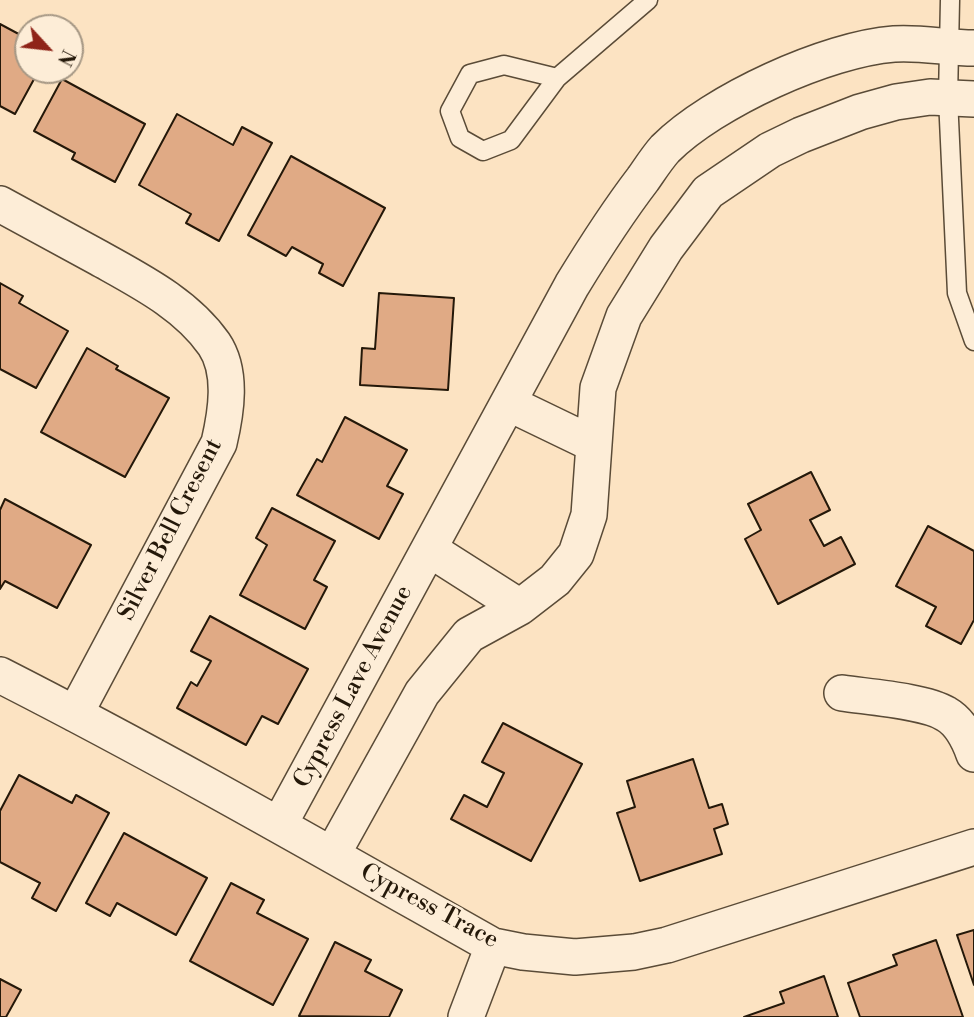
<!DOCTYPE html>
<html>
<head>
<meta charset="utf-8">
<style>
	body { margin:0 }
	#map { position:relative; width:974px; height:1017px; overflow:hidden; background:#fce3c2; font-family:"Libre Bodoni",serif }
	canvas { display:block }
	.north { position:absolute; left:14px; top:14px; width:70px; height:70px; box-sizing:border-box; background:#fdedd7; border:2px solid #a69885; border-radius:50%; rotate:117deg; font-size:19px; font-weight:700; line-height:28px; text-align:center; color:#241809 }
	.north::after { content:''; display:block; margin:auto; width:24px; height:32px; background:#8f2418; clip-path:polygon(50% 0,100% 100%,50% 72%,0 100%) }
</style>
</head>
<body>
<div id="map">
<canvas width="974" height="1017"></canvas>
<div class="north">N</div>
</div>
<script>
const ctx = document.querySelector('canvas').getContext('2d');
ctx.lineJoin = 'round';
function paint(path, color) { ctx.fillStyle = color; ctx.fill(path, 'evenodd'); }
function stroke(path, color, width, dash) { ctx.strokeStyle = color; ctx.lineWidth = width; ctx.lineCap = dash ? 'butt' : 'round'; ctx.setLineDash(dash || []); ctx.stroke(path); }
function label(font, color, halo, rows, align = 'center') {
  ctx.font = font + ' "Libre Bodoni",serif'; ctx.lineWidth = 5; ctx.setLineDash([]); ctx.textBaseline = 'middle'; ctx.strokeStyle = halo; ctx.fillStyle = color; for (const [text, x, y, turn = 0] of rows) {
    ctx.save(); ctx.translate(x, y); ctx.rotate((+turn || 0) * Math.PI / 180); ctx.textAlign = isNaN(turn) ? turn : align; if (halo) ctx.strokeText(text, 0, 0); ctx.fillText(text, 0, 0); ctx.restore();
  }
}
const building = new Path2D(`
	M0,24L28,39V70H39L15,114L0,106Z
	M62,79L145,124L115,182L72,159L75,153L34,131Z
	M177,114L233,145L242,127L272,143L219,241L186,223L191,214L139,185Z
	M291,156L385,208L343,286L319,273L323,264L292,247L286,256L248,235Z
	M0,283L23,296L19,303L68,331L36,388L0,369Z
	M379,293L454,298L448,390L360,385L362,348L375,349Z
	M87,348L118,366L116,369L169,398L125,477L41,432Z
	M345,417L407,450L387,486L403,494L379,539L297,495L317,459L322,462Z
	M811,472L830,510L810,520L824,546L841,537L855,564L778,604L745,539L761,530L748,504Z
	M5,499L91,545L57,608L5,581L0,589V510Z
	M272,508L335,541L314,580L327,587L305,629L240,595L267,545L256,538Z
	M928,526L974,551V620L961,644L926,626L936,607L896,586Z
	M210,616L308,669L278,724L262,716L246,745L177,708L191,682L197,686L211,661L191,651Z
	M503,723L582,764L531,861L451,819L464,795L487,807L504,773L482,762Z
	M693,759L709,808L722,804L728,824L714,829L722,854L640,881L617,813L635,807L627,781Z
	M19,775L72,803L76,795L109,813L56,911L32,898L40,883L0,862V811Z
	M124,833L207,878L176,935L117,903L110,916L86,903Z
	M231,883L264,900L257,913L308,939L273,1005L190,961Z
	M974,930V985L957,935Z
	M936,940L963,1017H860L848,983L897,965L893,955Z
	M335,942L371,960L365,971L402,990L389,1017L299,1016Z
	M824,976L838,1017H744L784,1003L780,992Z
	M0,979L21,990L6,1017H0Z`);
const service = new Path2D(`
	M950,0L948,98L957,293L974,341
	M557,78L504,65L470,74L450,111L460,138L483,151L511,140L557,78L648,0`);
const minor = new Path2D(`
	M0,204C33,222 66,240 99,258C140,281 186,304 214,344C233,372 226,413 219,443L75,714
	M508,403L593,444
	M429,549L520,607
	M0,675C167,760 330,854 493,946L523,952L575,957L634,952L667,945L974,847
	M842,693C868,697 925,701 946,714C960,722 969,740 974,754
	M279,825L572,285C594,249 617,213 643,179C650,169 657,158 665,149C713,101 827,49 894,44C920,42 948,48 974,48
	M332,855L422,693L469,635L520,607L555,580L576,554L589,515L598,388L624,316L666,248L708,192L770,150L801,135L860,112L896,102L930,97L974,99
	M466,1017L493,946`);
const streetNames = [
	["Silver Bell Cresent",171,530,-63],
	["Cypress Lave Avenue",354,687,-62],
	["Cypress Trace",429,907,28]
];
paint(building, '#e0aa85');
stroke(building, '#241809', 2);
stroke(service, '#5a4b37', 21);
stroke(minor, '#5a4b37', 38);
stroke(service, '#fdedd7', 18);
stroke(minor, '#fdedd7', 35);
label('24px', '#241809', '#fdedd7', streetNames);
</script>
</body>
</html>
